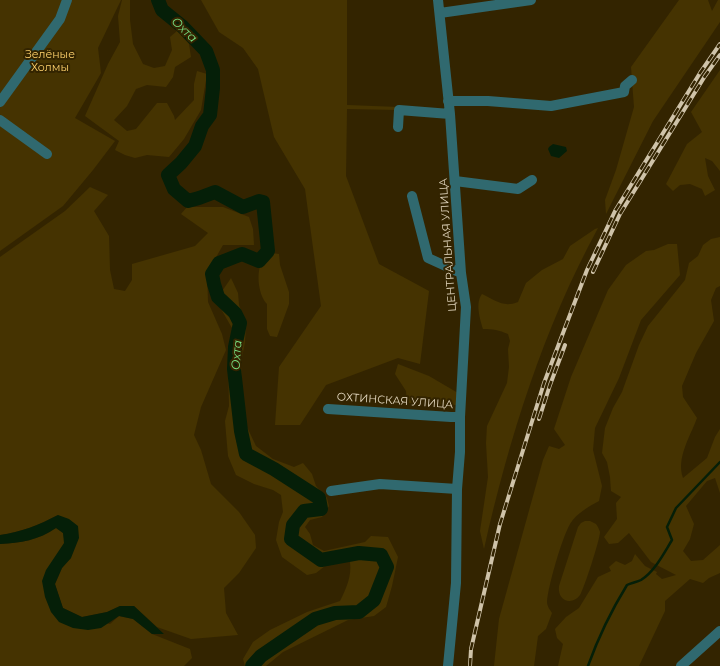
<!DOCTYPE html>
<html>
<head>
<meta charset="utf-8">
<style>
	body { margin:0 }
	canvas { display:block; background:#332400 }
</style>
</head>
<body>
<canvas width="720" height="666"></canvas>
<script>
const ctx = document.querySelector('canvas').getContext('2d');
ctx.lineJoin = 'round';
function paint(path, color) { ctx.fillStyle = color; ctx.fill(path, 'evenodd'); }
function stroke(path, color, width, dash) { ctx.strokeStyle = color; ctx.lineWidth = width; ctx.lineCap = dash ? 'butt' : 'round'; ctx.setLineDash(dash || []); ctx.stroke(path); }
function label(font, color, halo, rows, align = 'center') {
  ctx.font = font + ' Montserrat,sans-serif'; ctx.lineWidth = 4; ctx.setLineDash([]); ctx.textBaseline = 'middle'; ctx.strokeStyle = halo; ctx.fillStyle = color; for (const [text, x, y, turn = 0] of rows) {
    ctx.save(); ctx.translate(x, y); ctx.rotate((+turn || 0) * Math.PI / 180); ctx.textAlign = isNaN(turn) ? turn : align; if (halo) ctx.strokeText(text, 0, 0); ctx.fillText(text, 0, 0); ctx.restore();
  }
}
const green = new Path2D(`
	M0,0H121L98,48L101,73L75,118L115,141L93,170L63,206L0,251Z
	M122,0H130V20L133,44L143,64L154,68L165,66L172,50L170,37L177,31L189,44L191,57L175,67L173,77L166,87L147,85L136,89L127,106L114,120L127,131L136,129L157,103H167L174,116L175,120L194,100V84L197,71L207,74L201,110L184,139L169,157L147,155L135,158L125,155L115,150L119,141L85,116L108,64L120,42L118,16Z
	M201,0H347V105L398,107V110L347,109L346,176L379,264L429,291L420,364L398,358L326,385L300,425H275L279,367L321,306L305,189L274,137L258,69L243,48L219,32Z
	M679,0H708L712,11L718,0H720V22L653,121L606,214L605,200L616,170L634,107L631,67Z
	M720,70V171L712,161L705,158L708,176L715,190L705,196L702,189L690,184L680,185L673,191L666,184L687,144L702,132L691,112Z
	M90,187L108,195L94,211L109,236L110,270L114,289L125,291L132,280V264L195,246L208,233L181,214L187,207H223L249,217L253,229L254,245H223L207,273L208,302L222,334L226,350L201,407L194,435L201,450L211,484L239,512L255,535L256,548L239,573L224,588L226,613L238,635L191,639L157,627L134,606H120L107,612L82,617L63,608L55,584L62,568L71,558L58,515C39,525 21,532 0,535V257L65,211Z
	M598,228C544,327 509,438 484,549L480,531L488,477L486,443L487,426L507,383L509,367L508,349L510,341L508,334C499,330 493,329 483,329C480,319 475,303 482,294C495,300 503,308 518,302L526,283L542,270L563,259L570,246L595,229Z
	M720,237V286L716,288L711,300L714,321L696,353L682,386L683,397L697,418C690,437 676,458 683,478L707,458L715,437L720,429V493L715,478L707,481L686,506L694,524L690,539L683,551L691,561L703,560L720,545V573L709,578L703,583L690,579L665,601V611L639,666H558L563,644L557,638L555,629L566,617L579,608L598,577L611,571L609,567L616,561L625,565L632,561L635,554L645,566L657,572L656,574L662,579L676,575L651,562L629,533L618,543L609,544L604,537L617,519L616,503L621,497L611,491L610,477L607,462L602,453L605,428L613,408L622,392L639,345L648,326L685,280L689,263L698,256L703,245L711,239Z
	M668,244H677L680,275L641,320L619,378L595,428L593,450L602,486L599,501C588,507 577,513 570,524C562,538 548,586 547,602C547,606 550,610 552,613L546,629L538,636L534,666H494L499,619L543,460L549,446L559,449L565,445L554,429L571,377L608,290L626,265L646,251L654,250Z
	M272,253L279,254L280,265L289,292V304L277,337L270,336L267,329V304C259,296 256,275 261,264C263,260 269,256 272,253Z
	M231,278L238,293L239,305L246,323L245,342L241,363L242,385L246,425L256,446L273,459L294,467L303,463L312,474L316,486L327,498L329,506L322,517L310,520L305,527L310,534L313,545L324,551L365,542L371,536L388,537L398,557L392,586L386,607L374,616L348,620L283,652L266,666H245L243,659L253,642L270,630L307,612L340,601C346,589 352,576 350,562L337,561L325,566L316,573L307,575L282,557L276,540L279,522L283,512L281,495L273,490L254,484L236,475L228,456L225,421L229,406L228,358L232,328L217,302C219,294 226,286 231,278Z
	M398,364L429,376L458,393L456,405L407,403L406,391L395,374Z
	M585,521H590L596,524C598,527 599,529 600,532C600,539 584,589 580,595C572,606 557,601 559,586L578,527L581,523Z
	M56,528L63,533L65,543L47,570L51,612L110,624L119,616L133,619L152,634L190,649L192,658L184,666H0V544C20,543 39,540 56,528Z`);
const water = new Path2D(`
	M553,144L566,147L567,151L559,158L551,156L548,149L549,147Z
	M58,515L69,519L78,526L79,538L71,558L62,568L55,584L63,608L82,617L107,612L120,606H134L164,634H152L133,619L119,616L101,628L88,630L73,628L59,622L51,612L45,597L42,581L46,570L64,543L63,533L56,528C39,540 20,543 0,544V535C21,532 39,525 58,515Z`);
const stream = new Path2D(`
	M588,666C598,638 611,611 627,585C631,583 637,582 641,580C655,571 664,553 672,540L667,527L676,508L720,462`);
const river = new Path2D(`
	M158,0L162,10L183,27L206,51L213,70V88L210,115L202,126L195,146L181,163L168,175L174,189L188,201L199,198L215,192L243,207L259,201L263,202L268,251L259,261L242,254L219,263L212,274L214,284L218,297L235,313L240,323L235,347L234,369L241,431L246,454L274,469L319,498L321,509L304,511L293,525L291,539L321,560L359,553L381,555L387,567L374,600L359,612L335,613L315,619L261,656L252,666`);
const minor = new Path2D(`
	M438,0L450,114L461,273L466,307L460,417V452L457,489L456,583L448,666
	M440,13L531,0
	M448,101H488L551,106L624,92L625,86L632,80
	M0,102L60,19L67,0
	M0,120L47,154
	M398,127L399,110L450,114
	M455,181L518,189L532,180
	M412,196L428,258L461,273
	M328,409L451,417H460
	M331,491L380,484L457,489
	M681,666L720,631`);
const rail = new Path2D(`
	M593,272L620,214L705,76L720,55
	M539,419L550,385L565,345
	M470,666L471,649L500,524L544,383L587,270L615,211L700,73L720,44`);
const parkNames = [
	["Зелёные",50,55],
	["Холмы",50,68]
];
const streetNames = [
	["ЦЕНТРАЛЬНАЯ УЛИЦА",448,245,-94],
	["ОХТИНСКАЯ УЛИЦА",395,401,4]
];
const waterNames = [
	["Охта",184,30,43],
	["Охта",237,355,-86]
];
paint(green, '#453301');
paint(water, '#051f08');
stroke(stream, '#051f08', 2.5);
stroke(river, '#051f08', 14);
stroke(minor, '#30696f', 10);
stroke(rail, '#cfc3a9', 4);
stroke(rail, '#332400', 2.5, [8]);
label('11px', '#fed16b', '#332400', parkNames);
label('11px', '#e3d7be', '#332400', streetNames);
label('italic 12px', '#77df81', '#332400', waterNames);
</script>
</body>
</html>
